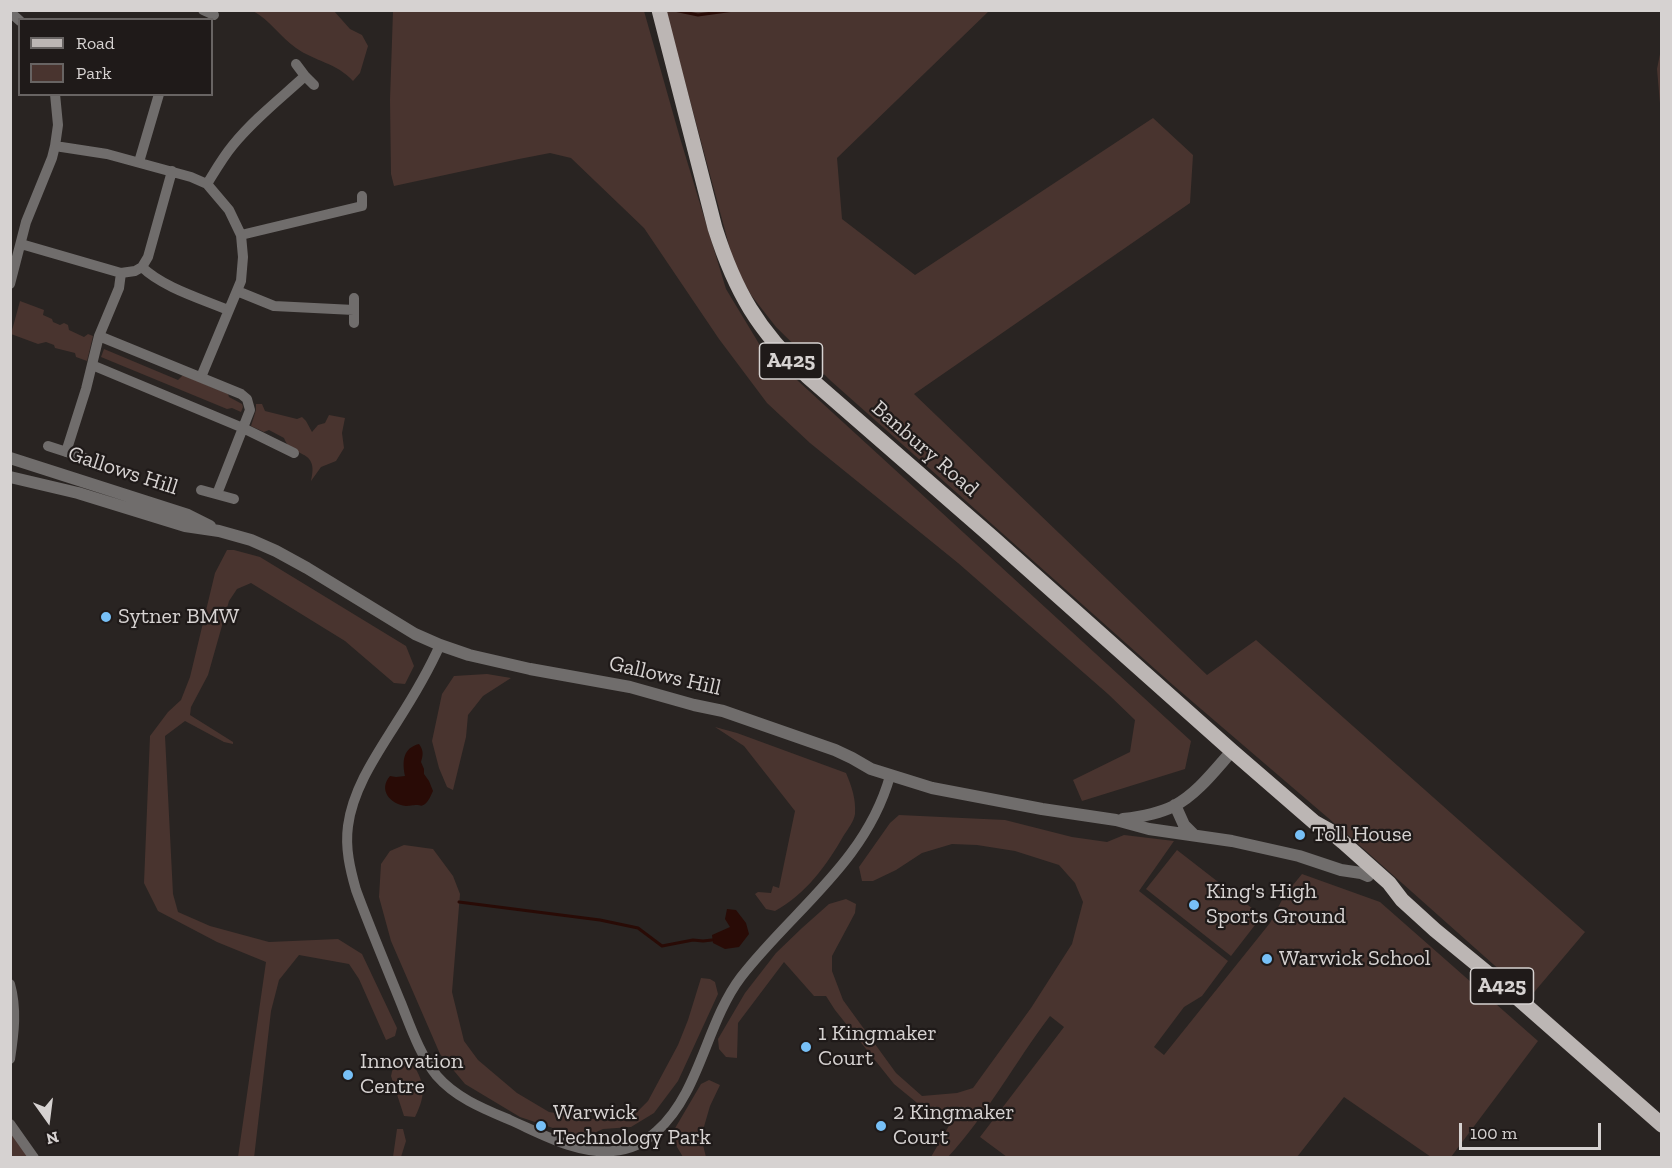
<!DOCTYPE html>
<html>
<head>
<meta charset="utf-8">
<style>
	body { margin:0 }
	#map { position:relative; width:1672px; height:1168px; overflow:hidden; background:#292422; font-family:"Zilla Slab",serif }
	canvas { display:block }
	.frame { position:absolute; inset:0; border:12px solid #d6d2d1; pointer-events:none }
	.legend { position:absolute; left:18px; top:18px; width:195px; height:78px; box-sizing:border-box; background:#1f1a19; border:2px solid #686463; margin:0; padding:8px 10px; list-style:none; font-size:18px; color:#d6d2d1 }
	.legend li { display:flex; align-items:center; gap:12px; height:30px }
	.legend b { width:30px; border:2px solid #686463 }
	.north { position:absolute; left:18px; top:1090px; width:60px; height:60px; -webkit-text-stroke:4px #1f1a19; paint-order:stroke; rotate:166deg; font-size:16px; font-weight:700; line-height:24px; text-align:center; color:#d6d2d1 }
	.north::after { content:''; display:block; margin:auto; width:21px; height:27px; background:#d6d2d1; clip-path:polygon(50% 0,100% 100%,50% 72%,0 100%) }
	.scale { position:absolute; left:1459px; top:1123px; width:142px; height:27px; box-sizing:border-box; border:3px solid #d6d2d1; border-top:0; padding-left:8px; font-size:18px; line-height:21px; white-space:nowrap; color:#d6d2d1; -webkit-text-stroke:4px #1f1a19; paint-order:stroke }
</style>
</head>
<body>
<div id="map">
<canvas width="1672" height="1168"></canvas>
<div class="frame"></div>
<ul class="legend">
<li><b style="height:8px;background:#bcb6b4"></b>Road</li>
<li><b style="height:16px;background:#49342f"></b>Park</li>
</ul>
<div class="north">N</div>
<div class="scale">100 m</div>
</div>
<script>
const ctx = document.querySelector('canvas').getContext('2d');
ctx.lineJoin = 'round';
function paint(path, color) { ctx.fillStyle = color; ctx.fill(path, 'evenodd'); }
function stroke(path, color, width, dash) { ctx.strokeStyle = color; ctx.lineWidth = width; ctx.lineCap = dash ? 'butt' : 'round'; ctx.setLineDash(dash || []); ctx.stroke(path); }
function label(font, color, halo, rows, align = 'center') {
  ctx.font = font + ' "Zilla Slab",serif'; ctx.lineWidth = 4.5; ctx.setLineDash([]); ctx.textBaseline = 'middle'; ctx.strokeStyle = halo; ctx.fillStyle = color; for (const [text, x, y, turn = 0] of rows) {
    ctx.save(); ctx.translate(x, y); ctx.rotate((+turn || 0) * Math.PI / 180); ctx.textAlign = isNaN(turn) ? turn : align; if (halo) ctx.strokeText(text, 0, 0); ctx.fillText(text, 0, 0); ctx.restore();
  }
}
const green = new Path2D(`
	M253,11H334L350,29L362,35L368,46L360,73L353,81C337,63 314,61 296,48C280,37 270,20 253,11Z
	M393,11H644L680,138L726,289L761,347L1191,741L1185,769L1082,801L1073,780L1130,752L1135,720L1108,694L958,563L810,443L767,403L719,339L644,228L571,158L550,153L519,159L394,186L391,174L390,100Z
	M666,11H989L837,158L842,219L915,275L1153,118L1193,155L1190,203L914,394L1207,675L1256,640L1585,932L1530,997L1348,835L1173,685L831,381L776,327L751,295L734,264Z
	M1661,49V115L1657,69Z
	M20,301L44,310L43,315L52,319L53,322L60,325L64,323L68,325L69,330L84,337L88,334L93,336L87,361L76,357L75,353L55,348L54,345L46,342L38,344L11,334Z
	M104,349L178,380L183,375L228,394L229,397L242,404L243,407L241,412L232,408L227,409L101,357Z
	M256,404H262L265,411L297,419L302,417L306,421L312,432L318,425L325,423L329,415L345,418L342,433L344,448L336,461L321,467L311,481C320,447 291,459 284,438L269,430L264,432L251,426L256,410Z
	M227,550H234L260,557L406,646L414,666L405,684L394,683L345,641L251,583L237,589L229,601L208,675L191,707L190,715L233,742V744L224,742L185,721L165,736L173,894L178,912L210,926L269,942L338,939L362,954L397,1028L395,1036L386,1040L359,979L349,964L299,955L279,980L271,1011L254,1158L238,1157L266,962L217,942L158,911L144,883L150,736L168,712L181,700L190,677L215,573Z
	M487,674L511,678L483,696L468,715L466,737L453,790L447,787L439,768L432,741L442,694L454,676Z
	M715,727L737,733L846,773C852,787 856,799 855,814C854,821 848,829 844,835C827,865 805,895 775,911L766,909L755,894L758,892L771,893L773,886L779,888L795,811L744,746Z
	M899,815L1005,820L1072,837L1107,842L1124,835L1174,841L1139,891L1228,961L1202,996L1184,1007L1154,1047L1164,1055L1270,923L1284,896L1302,874L1380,902L1538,1041L1451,1157H1431L1344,1097L1297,1157H1007L980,1137L1064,1027L1050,1016C1015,1062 987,1115 948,1157H931L954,1117L927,1111L894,1084L835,1010L826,996H814L784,962L738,1023L737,1058L726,1057L719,1049L718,1039L745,993L776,953L802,928L829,904L846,899L856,904L855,913L832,956V971L843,1000L896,1073L922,1096L957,1093L973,1088L1031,1008L1072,944L1083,902L1075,883L1059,865L1015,851L977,845L952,844L922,853L896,870L873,881H862L859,867L890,823Z
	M404,845L433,849L453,876L460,894L452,992L464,1041L478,1060L517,1093L549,1112L606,1121L635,1114L648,1101L678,1045L688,1020L701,978L710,979L715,982L718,994L678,1081L654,1113L631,1127L603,1129L583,1138L520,1117L465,1084L440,1054L391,941L379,897L381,864L390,851Z
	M1177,850L1262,916L1231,956L1146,889Z
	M410,1060C425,1082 427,1093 415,1117L404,1116L391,1076L394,1063Z
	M709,1080L720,1085L710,1106L701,1137L706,1157H683L677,1147L674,1130L701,1084Z
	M10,1124L34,1157H11Z
	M397,1129H403L406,1141L401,1157H393Z`);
const water = new Path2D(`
	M419,744C424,751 423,755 421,762L424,769V774L429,781L433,791C431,795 429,801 425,804C421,807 421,805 416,805C414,805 408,806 406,806C390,804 378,790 390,776L396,777L405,776C402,761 403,748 419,744Z
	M727,909L736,910L746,923L749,934L739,947L725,949L713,943L712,935L730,927L725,919Z`);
const stream = new Path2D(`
	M674,10L698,15L734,10
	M459,902L600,920L638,928L662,946L693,940L703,941L712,940`);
const minor = new Path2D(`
	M203,10L214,15
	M10,12L20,21
	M296,64L305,76
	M55,146L107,154L191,177L207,184L229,210L241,235L243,257L241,281L201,377
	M139,162L159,94
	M207,184C215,171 223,157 233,145C254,119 281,98 305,76L314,85
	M241,235L362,206V196
	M21,244L121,273L135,271L142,267C162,287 202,299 228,310
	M142,267L148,257L172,171
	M10,284L26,222L52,158L55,146L58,125L55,94
	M237,291L274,306L354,310V323
	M354,310V298
	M99,336L241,394L247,399L250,410L217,494
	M92,365L243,428L294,453
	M48,446L85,458
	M66,452L86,389L99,336L119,288L121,273
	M201,490L234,499
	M440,645C428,672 413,697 397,722C377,754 353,788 348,826C345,848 350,869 356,890C370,928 386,966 401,1003C411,1028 420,1055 437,1076C456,1098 484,1109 510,1120C542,1134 576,1154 613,1151C629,1150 645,1142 657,1131C700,1093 706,1023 741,977C793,910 866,862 890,776
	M10,984C17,1009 14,1033 10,1059
	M10,1124L34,1158`);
const tertiary = new Path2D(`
	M10,458L188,515L210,526
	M10,477L78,493L185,526L219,531L251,540L276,551L307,568L415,634L440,645L469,655L530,669L630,687L694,705L723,711L835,750L852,758L871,769L932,788L1042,809L1116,820L1149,829L1232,841L1299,856L1341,870L1361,873L1368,876
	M1175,805L1184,825L1194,835
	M1123,819C1140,817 1158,814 1174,806C1197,794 1215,770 1232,751`);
const primary = new Path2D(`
	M659,10L715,228C735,291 758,331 807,376L993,538L1232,751L1314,822L1330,831L1343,842L1389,883L1402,900L1435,930L1513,994L1662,1125`);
const markers = [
	[106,617,6,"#77c0f7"],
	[1300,835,6,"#77c0f7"],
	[1194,905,6,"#77c0f7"],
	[1267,959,6,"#77c0f7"],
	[806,1047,6,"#77c0f7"],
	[348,1075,6,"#77c0f7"],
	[541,1126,6,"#77c0f7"],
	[881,1126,6,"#77c0f7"]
];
const shields = [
	[791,361,63],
	[1502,986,63]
];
const shieldNames = [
	["A425",791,361],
	["A425",1502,986]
];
const streetNames = [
	["Banbury Road",925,449,41],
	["Gallows Hill",123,471,18],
	["Gallows Hill",665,676,13]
];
const poiNames = [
	["Sytner BMW",118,617],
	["Toll House",1312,835],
	["King's High",1206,892],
	["Sports Ground",1206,917],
	["Warwick School",1279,959],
	["1 Kingmaker",818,1034],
	["Court",818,1059],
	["Innovation",360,1062],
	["Centre",360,1087],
	["Warwick",553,1113],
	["Technology Park",553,1138],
	["2 Kingmaker",893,1113],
	["Court",893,1138]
];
paint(green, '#49342f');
paint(water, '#290b06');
stroke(stream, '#290b06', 3);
stroke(minor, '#706d6c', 10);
stroke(tertiary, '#706d6c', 12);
stroke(primary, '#bcb6b4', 15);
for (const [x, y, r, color] of markers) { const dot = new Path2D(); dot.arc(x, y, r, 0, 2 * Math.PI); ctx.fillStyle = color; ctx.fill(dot); stroke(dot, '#1f1a19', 2); }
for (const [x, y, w] of shields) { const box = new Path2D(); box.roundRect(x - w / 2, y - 18, w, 36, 4.5); ctx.fillStyle = '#1f1a19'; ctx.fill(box); stroke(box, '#d6d2d1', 1.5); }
label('bold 21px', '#d6d2d1', null, shieldNames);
label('22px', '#d6d2d1', '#1f1a19', streetNames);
label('22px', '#d6d2d1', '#1f1a19', poiNames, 'left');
</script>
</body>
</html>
